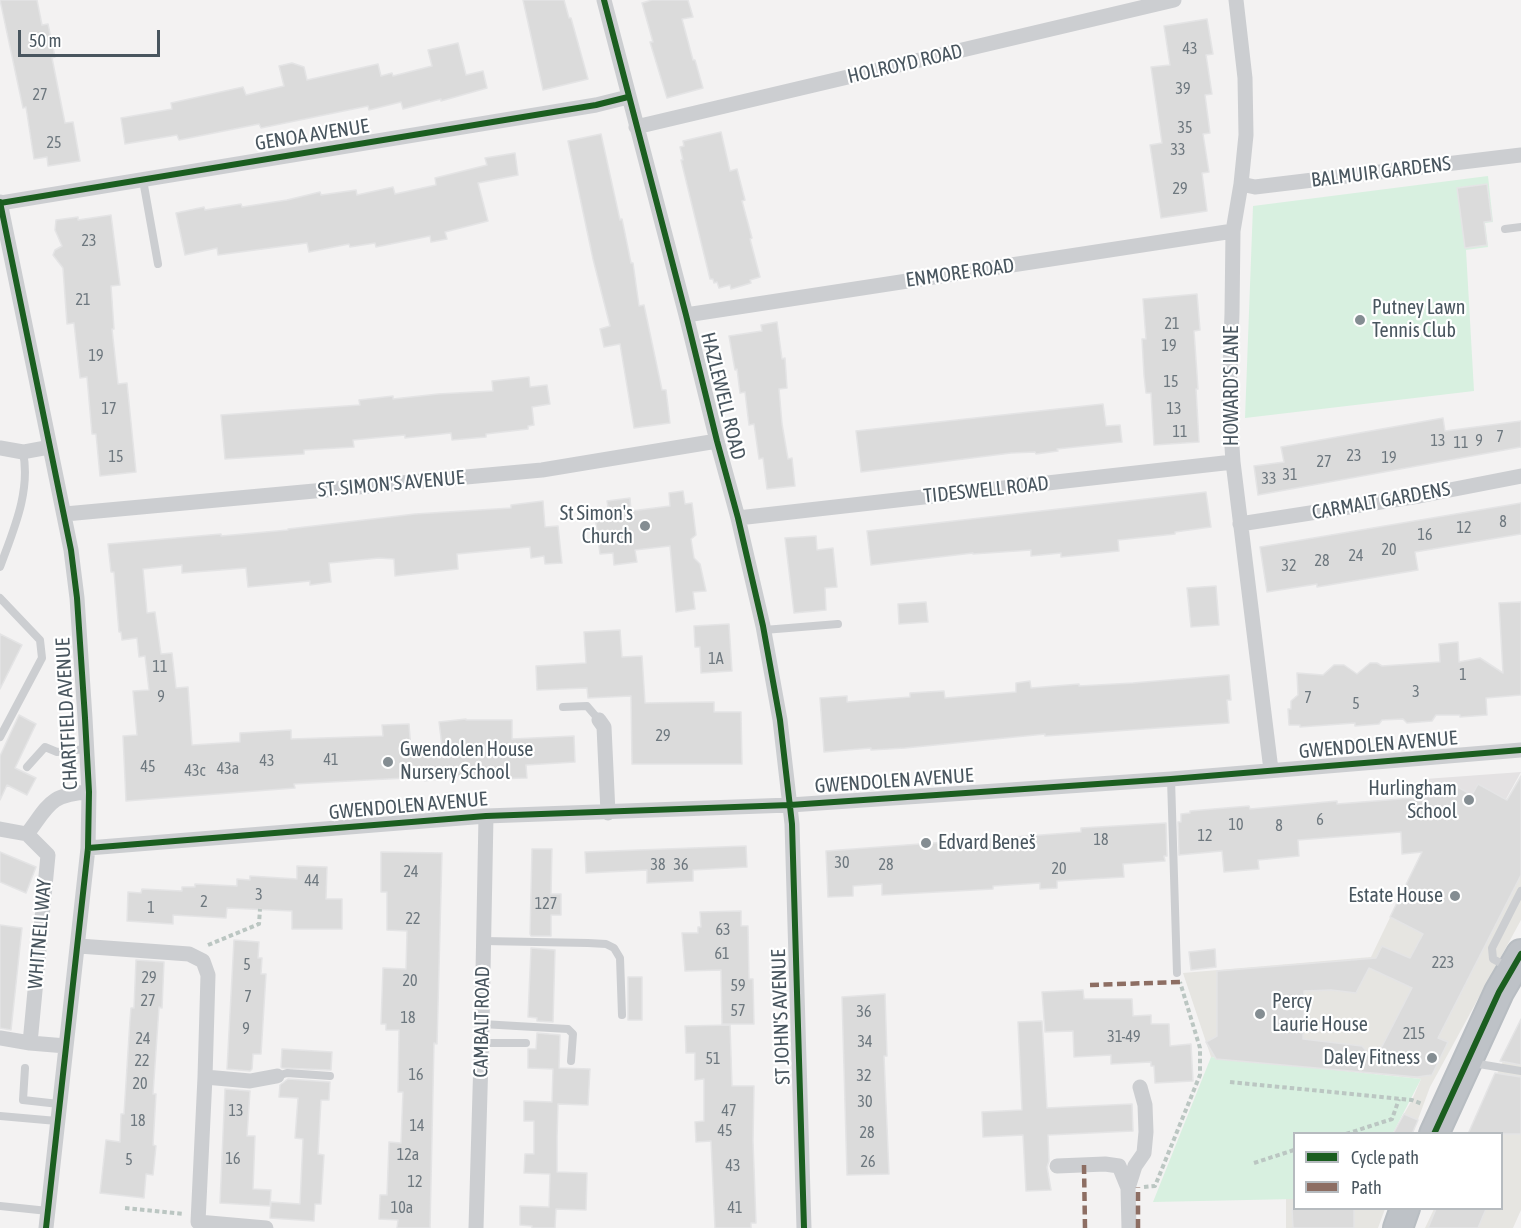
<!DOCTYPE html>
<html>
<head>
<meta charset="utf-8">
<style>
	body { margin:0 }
	#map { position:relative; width:1521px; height:1228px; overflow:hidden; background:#f3f2f2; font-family:"Asap Condensed",sans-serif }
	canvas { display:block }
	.legend { position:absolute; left:1293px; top:1132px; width:210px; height:78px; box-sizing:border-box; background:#fff; border:2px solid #b6bbbf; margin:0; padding:8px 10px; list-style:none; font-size:18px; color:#49565f }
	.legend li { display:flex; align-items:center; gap:12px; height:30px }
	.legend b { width:30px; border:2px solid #b6bbbf }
	.scale { position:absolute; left:18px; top:30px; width:142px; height:27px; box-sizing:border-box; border:3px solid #49565f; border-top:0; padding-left:8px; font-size:18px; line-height:21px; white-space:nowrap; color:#49565f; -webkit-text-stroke:4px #fff; paint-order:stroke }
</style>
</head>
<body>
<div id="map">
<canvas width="1521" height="1228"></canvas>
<ul class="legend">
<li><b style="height:8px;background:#1b5e20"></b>Cycle path</li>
<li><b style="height:8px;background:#8d6e63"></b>Path</li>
</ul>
<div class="scale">50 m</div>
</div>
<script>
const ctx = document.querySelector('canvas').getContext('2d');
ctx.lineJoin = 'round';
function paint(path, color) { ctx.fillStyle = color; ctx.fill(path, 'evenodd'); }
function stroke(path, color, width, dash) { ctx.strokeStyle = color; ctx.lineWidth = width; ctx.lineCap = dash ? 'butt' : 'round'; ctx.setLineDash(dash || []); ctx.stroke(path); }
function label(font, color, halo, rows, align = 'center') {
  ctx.font = font + ' "Asap Condensed",sans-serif'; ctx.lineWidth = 4.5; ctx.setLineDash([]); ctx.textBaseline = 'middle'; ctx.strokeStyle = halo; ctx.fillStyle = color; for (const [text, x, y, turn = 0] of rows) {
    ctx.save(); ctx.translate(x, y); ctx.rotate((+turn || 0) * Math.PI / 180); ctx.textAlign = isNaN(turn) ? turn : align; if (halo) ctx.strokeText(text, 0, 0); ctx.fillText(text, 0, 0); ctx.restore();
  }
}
const commercial = new Path2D(`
	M1437,820L1521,866V920L1430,1087L1413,1133H1393L1412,1100L1421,1079L1211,1057L1183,973L1371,957Z
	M1521,1023V1210L1513,1228H1425L1434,1209L1502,1208V1134L1469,1133Z
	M1286,1199H1294V1208L1385,1209L1378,1228H1286Z`);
const education = new Path2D(`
	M1521,772L1481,844L1437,820L1425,779Z`);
const green = new Path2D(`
	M1488,176L1493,222L1485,223L1488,247L1466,250L1474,391L1245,418L1253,206Z
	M1211,1057L1421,1079L1393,1133L1294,1134V1199L1153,1202Z`);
const building = new Path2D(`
	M0,0H37L42,25L48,24L55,57L52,58L65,123L73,122L80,161L48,166L47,157L34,159L26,107L23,108Z
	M523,0H564L569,18H571L588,79L543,90Z
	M652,0H688L693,17L682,19L693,60H695L703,88L667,98L650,42H653L642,3Z
	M1207,19L1213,54L1206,55L1212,94L1205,95L1210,133L1203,134L1209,172L1202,173L1207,211L1161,218L1150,145L1162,143L1151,67L1170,65L1164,26Z
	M458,43L466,75L483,71L487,88L441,101V99L403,109L401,102L369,110L368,106L261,128L259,124L179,140L177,135L125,144L121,118L172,109L171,103L243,87L246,95L284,86L279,66L292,63L304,67L307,80L378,64L381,76L392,73L393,76L432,66L428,50Z
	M721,132L730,171L737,169L745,200L742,201L752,238L750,239L760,277L750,280L751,283L731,289L730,285L719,288L717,282L714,283L713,279H710L681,160H683L680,147L684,146L683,141Z
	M601,134L620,220L622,219L631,263H633L639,306L644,305L662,390H666L670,423L634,428L620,344L604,347L600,329L610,326L593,259L568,141Z
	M515,153L518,175L478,183L488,221L445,232L447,239L431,242L430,236L376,247L375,243L350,247L349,244L309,252L307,243L218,255L217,248L185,255L176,213L204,207L205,210L241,204L242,207L287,200L320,192L321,195L356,190L357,195L393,187L395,194L436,185L435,178L487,165L485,158Z
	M1487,184L1492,221L1484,222L1487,245L1465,248L1457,188Z
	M111,215L120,285L111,286L114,329H112L118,384L127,383L136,472L100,476L96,434H92L87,377L80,378L74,323L67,324L63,268L53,255L55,250L62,246L55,230L56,220L78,217V220Z
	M1197,294L1200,330L1194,331L1198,389H1196L1199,442L1154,445L1151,393H1146L1144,375L1142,339H1146L1143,299Z
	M777,322L782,359L785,358L787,388L779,389L782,424L788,459L792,458L795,486L767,489L763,458L759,459L754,424L749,425L745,392L740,393L737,369L735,370L729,336L762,331L761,325Z
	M529,377L530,387L547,385L550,404L532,407L534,425L528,426V429L486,434V437L452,440L451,433L405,438V435L353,440L354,447L304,450V454L225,459L221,415L360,405L359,400L393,396V399L438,394L493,391L492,381Z
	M1103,404L1106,426L1120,425L1122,442L1057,449L1058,451L1036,454L1035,452L1011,453L861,472L856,431Z
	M1443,418L1445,431L1521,421V447L1258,495L1254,466L1284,462L1281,447Z
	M683,491L685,504L692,503L696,535L691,539L694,558L700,564L706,591L693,592L695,609L676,612L670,546L635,550L637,562L614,565L613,553L600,554L595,516L609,514L607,501L630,498L631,511L670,506L669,493Z
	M1206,492L1211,527L1175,532V534L1118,540L1119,551L1061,557V553L1031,556V550L973,554V553L871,565L867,531Z
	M543,501L545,527L558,526L562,563L545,564L544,556L531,558L530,547L457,554L458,569L395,576L394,559L379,558L329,563L331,582L310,585V581L248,587L246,568L182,573V565L143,569L147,613L155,612L161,654L172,653L176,688L188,687L192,745L240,742V733L291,730V739L383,736L382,725L409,724L411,750L442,746L439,722L466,719V720H512V739L574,736L575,762L526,765L527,778L485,779V773L424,781V777L294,784L295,788L126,801L123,736L137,735L133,691L149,690L145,656L139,657L137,638L122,640L121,632H119L114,572H111L108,544L221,534V536L288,530V529L415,514L511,508V505Z
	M1521,503V534L1415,552L1418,570L1317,587V584L1267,592L1260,547Z
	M816,536L817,550L833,548L837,587L825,588L826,610L794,613L785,538Z
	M1216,586L1219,625L1191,627L1187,588Z
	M926,602L928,622L899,624L898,604Z
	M1521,602V695L1486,698L1487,715L1460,717V715H1436L1432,721L1407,723L1403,719L1382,720L1379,724L1355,726V723L1300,727V725H1289L1288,709H1291V701L1298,695L1297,673L1323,675L1334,665H1344L1357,674L1370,663H1377L1382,666L1440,662L1439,644L1458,642L1459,662L1480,658L1503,673L1499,603Z
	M729,624L732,671L701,673L700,647H695L694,626Z
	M620,630L622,657L642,656L645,703L714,702V712H741L742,764H632L631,696L588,698L587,688L537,690L536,666L586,663L584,632Z
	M0,634L22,645L0,689Z
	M1229,675L1231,700H1227L1229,723L1045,736V734L905,748L871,750V748L824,752L820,698L847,696V702L910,697V693L944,691L945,698L1016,692V683L1030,681L1031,688L1079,684V686L1133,683Z
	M19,715L36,724L15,768L36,778L27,795L7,785L0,800V756Z
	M1521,776V875L1438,1038L1448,1042L1432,1075L1417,1077L1216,1059L1206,1042L1217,1036V971L1376,958L1382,946L1410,958L1423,934L1390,917L1422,852L1402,854L1401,832L1298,840L1299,856L1258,860L1259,869L1224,872L1222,851L1179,855L1178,822H1181V814L1190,813V811L1249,806L1250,809L1337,801V804L1439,796L1442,789L1454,785L1472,795L1478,784L1507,800ZM1369,968L1412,988L1375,1060L1362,1046L1303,1039L1304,991L1331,990L1356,993Z
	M1166,823L1167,856H1164L1165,861L1123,864L1124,877L1057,881V888L1040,889V883L993,886V889L882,895V884L853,886V896L828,897L826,851L1081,832V828Z
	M746,846L747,867L693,870V881L647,883V870L586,873L585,852Z
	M532,849H552L551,894H561V915H551V936H531L530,934Z
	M0,852L36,867L26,893L0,882Z
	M381,852L442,853L437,1044L434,1043L430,1228H397L398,1220L379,1219L380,1195H387L389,1142L401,1143L403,1092H398L399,1030H386V1024H381L383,968L406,969L407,931L387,930V892H381Z
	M297,866L327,867L326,899H342V929H292V911L227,908L226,918L173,915V924L127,921L128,892L141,893L142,889L182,891V887H195V884L237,886V879L250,880V876L297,879Z
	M741,911V926H748L749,979H753L754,1024H722L721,970L685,971L682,933H698V927H701L700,912Z
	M0,925L22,928L11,1030L0,1028Z
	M234,940L259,942L258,958H262L261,974H266L261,1054H253L252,1069L250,1071L227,1069Z
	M531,948L555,950L553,1022L537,1021V1018L528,1017Z
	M1215,949L1216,967L1191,970L1189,952Z
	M136,960L164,962L162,1008L159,1007L153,1094H156L153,1145L156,1146L153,1175L146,1174L144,1198L100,1193L106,1140L120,1142L121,1114H124L130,1020L131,1008H134Z
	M628,977H642V1020H628Z
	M1083,990L1084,999H1132L1133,1016L1151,1015V1024H1169L1170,1046L1191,1044L1193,1081L1155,1083L1154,1066H1151V1062L1111,1064V1055L1074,1057L1073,1031L1045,1032L1042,992Z
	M885,994L887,1056H884L889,1174L847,1175L842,997Z
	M1521,1019V1065L1500,1061Z
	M1042,1021L1047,1108L1132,1104L1133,1131L1048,1135L1049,1161L1047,1167L1051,1190L1026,1191L1023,1135L983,1137L982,1112L1022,1110L1018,1022Z
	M730,1025L732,1086H754L753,1141L756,1223H751V1228H715L711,1141L696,1142L695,1122L704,1121V1079L695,1080V1053H686L685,1026Z
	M537,1033L560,1035L559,1068L590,1069L588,1105L558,1104L557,1138V1172L587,1173L586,1210L556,1209L555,1228H532V1226L520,1225V1206L549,1207L550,1174L524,1173L525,1154H534V1121H524V1101L552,1102L553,1069L528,1068V1049H536Z
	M282,1049L332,1052L331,1070L282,1068L281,1067Z
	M1495,1073L1521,1077V1134H1468Z
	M288,1079L330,1082L329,1100H321L318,1154L324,1155L321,1204H315L314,1221L270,1218L271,1202L300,1204L303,1139L295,1138L298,1098L279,1097L280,1085Z
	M225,1089L250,1091L247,1136H255L253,1189L271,1190L270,1206L220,1203Z
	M1404,1114L1418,1120L1412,1134H1393Z
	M1292,1209H1354V1228H1293Z
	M1436,1209H1486L1478,1228H1428Z`);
const path = new Path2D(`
	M208,945L259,924L260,909
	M1230,1082L1412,1100L1422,1104
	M1346,1134L1392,1119L1399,1099
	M1254,1163L1294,1150
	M1144,1187L1155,1186L1200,1075V1048L1180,982
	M125,1208L184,1214`);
const lane = new Path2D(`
	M143,180L158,264
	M1505,229L1521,227
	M0,567C13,531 31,492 23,452
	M0,598L40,640L42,658L0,737
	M764,630L838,624
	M563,707L587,706L599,720
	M27,767L45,747L57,752L86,749
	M1171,779L1177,973
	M484,941L588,943L606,944L614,948L620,958L622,1015
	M1508,967L1493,959L1492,948L1521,891
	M482,1024L568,1029L573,1034L571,1061
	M482,1043H526
	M1473,1063L1521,1071
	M25,1068L23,1100L59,1104
	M277,1076L287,1073L330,1076
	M0,1116L57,1121
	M0,1206L48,1211`);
const street = new Path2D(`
	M604,0L686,315L717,441L738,518L763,626L780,720L792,824L804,1228
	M1236,0L1245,78L1246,135L1241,184L1233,231L1232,313L1229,401L1233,462L1271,770
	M636,127L1174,0
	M1241,184L1255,187L1521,155
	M0,202L71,550L77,598L85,718L89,792L88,848L46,1228
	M0,203L596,105L628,97
	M686,315L1233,231
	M0,448L23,452L50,447
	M65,514L542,470L717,441
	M738,518L1233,462
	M1240,524L1419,496L1521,476
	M599,720L604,727L608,813
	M0,829L27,834C49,805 50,794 89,792
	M27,834L48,855L30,1043
	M88,848L486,816L790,805L1171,779L1521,750
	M79,946L189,954L203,961L208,975L205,1077L250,1081L277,1076
	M0,1038L30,1043L66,1046
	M205,1077L198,1222L266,1228
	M1057,1166L1105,1164L1119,1166L1128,1188L1129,1228
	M1128,1188L1135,1166L1144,1153L1146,1132L1145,1105L1140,1087
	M476,1228L482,1024L486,816`);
const highway = new Path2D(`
	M1434,1134L1499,992L1521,954
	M1398,1228L1405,1208`);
const quiet = new Path2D(`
	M1090,985L1180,982
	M1084,1165L1085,1228
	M1138,1228V1187`);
const cycleway = new Path2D(`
	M604,0L686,315L717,441L738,518L763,626L780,720L792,824L804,1228
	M0,202L71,550L77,598L85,718L89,792L88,848L46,1228
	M0,203L596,105L628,97
	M88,848L486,816L790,805L1171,779L1521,750
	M1434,1134L1499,992L1521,954`);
const markers = [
	[1360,320,6,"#848d92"],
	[645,526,6,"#848d92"],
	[388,762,6,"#848d92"],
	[1469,800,6,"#848d92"],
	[926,843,6,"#848d92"],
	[1455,896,6,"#848d92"],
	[1260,1014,6,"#848d92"],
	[1432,1058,6,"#848d92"]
];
const numberNames = [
	["43",1190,49],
	["39",1183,89],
	["27",40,95],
	["35",1185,128],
	["25",54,143],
	["33",1178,150],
	["29",1180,189],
	["23",89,241],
	["21",83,300],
	["21",1172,324],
	["19",1169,346],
	["19",96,356],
	["15",1171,382],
	["17",109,409],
	["13",1174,409],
	["11",1180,432],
	["7",1500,437],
	["13",1438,441],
	["9",1479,441],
	["11",1461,443],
	["23",1354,456],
	["15",116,457],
	["19",1389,458],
	["27",1324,462],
	["31",1290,475],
	["33",1269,479],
	["8",1503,522],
	["12",1464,528],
	["16",1425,535],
	["20",1389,550],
	["24",1356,556],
	["28",1322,561],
	["32",1289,566],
	["1A",716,659],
	["11",160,667],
	["1",1463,675],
	["3",1416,692],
	["9",161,697],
	["7",1308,698],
	["5",1356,704],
	["29",663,736],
	["41",331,760],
	["43",267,761],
	["45",148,767],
	["43a",228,769],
	["43c",195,771],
	["6",1320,820],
	["10",1236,825],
	["8",1279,826],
	["12",1205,836],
	["18",1101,840],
	["30",842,863],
	["38",658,865],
	["36",681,865],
	["28",886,865],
	["20",1059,869],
	["24",411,872],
	["44",312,881],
	["3",259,895],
	["2",204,902],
	["127",546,904],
	["1",151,908],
	["22",413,919],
	["63",723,930],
	["61",722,954],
	["223",1443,963],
	["5",247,965],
	["29",149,978],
	["20",410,981],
	["59",738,986],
	["7",248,997],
	["27",148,1001],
	["57",738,1011],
	["36",864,1012],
	["18",408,1018],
	["9",246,1029],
	["215",1414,1034],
	["31-49",1124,1037],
	["24",143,1039],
	["34",865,1042],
	["51",713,1059],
	["22",142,1061],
	["16",416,1075],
	["32",864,1076],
	["20",140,1084],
	["30",865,1102],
	["13",236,1111],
	["47",729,1111],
	["18",138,1121],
	["14",417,1126],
	["45",725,1131],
	["28",867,1133],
	["12a",408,1155],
	["16",233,1159],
	["5",129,1160],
	["26",868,1162],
	["43",733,1166],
	["12",415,1182],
	["10a",402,1208],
	["41",735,1208]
];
const streetNames = [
	["HOLROYD ROAD",905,64,-13],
	["GENOA AVENUE",312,135,-9],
	["BALMUIR GARDENS",1381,172,-7],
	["ENMORE ROAD",960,273,-8],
	["HOWARD'S LANE",1232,386,-90],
	["HAZLEWELL ROAD",723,396,76],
	["ST. SIMON'S AVENUE",391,484,-5],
	["TIDESWELL ROAD",986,490,-6],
	["CARMALT GARDENS",1381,501,-10],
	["CHARTFIELD AVENUE",67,714,-93],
	["GWENDOLEN AVENUE",1378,745,-5],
	["GWENDOLEN AVENUE",894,781,-4],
	["GWENDOLEN AVENUE",408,806,-5],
	["WHITNELL WAY",40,934,-85],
	["ST JOHN'S AVENUE",781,1017,-92],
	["CAMBALT ROAD",482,1022,-89]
];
const poiNames = [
	["Putney Lawn",1372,308],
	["Tennis Club",1372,331],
	["St Simon's",633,514,"right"],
	["Church",633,537,"right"],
	["Gwendolen House",400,750],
	["Nursery School",400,773],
	["Hurlingham",1457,789,"right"],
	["School",1457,812,"right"],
	["Edvard Beneš",938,843],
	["Estate House",1443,896,"right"],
	["Percy",1272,1002],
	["Laurie House",1272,1025],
	["Daley Fitness",1420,1058,"right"]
];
paint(commercial, '#e6e5e1');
paint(education, '#e4e2e3');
paint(green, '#d8f0e0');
paint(building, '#dbdbdb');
stroke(building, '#e4e4e5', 1.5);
stroke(highway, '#b8bdc2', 32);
stroke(path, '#bbc6c2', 4, [4.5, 3]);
stroke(lane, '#ccced1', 8);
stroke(street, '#ccced1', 15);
stroke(highway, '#bec2c7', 28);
stroke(quiet, '#8d6e63', 4.5, [9, 4.5]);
stroke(cycleway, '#1b5e20', 6);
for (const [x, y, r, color] of markers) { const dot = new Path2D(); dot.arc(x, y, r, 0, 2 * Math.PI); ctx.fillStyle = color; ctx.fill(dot); stroke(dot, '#fff', 2); }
label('16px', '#6e787f', null, numberNames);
label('20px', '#49565f', '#fff', streetNames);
label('20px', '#49565f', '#fff', poiNames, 'left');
</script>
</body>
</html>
